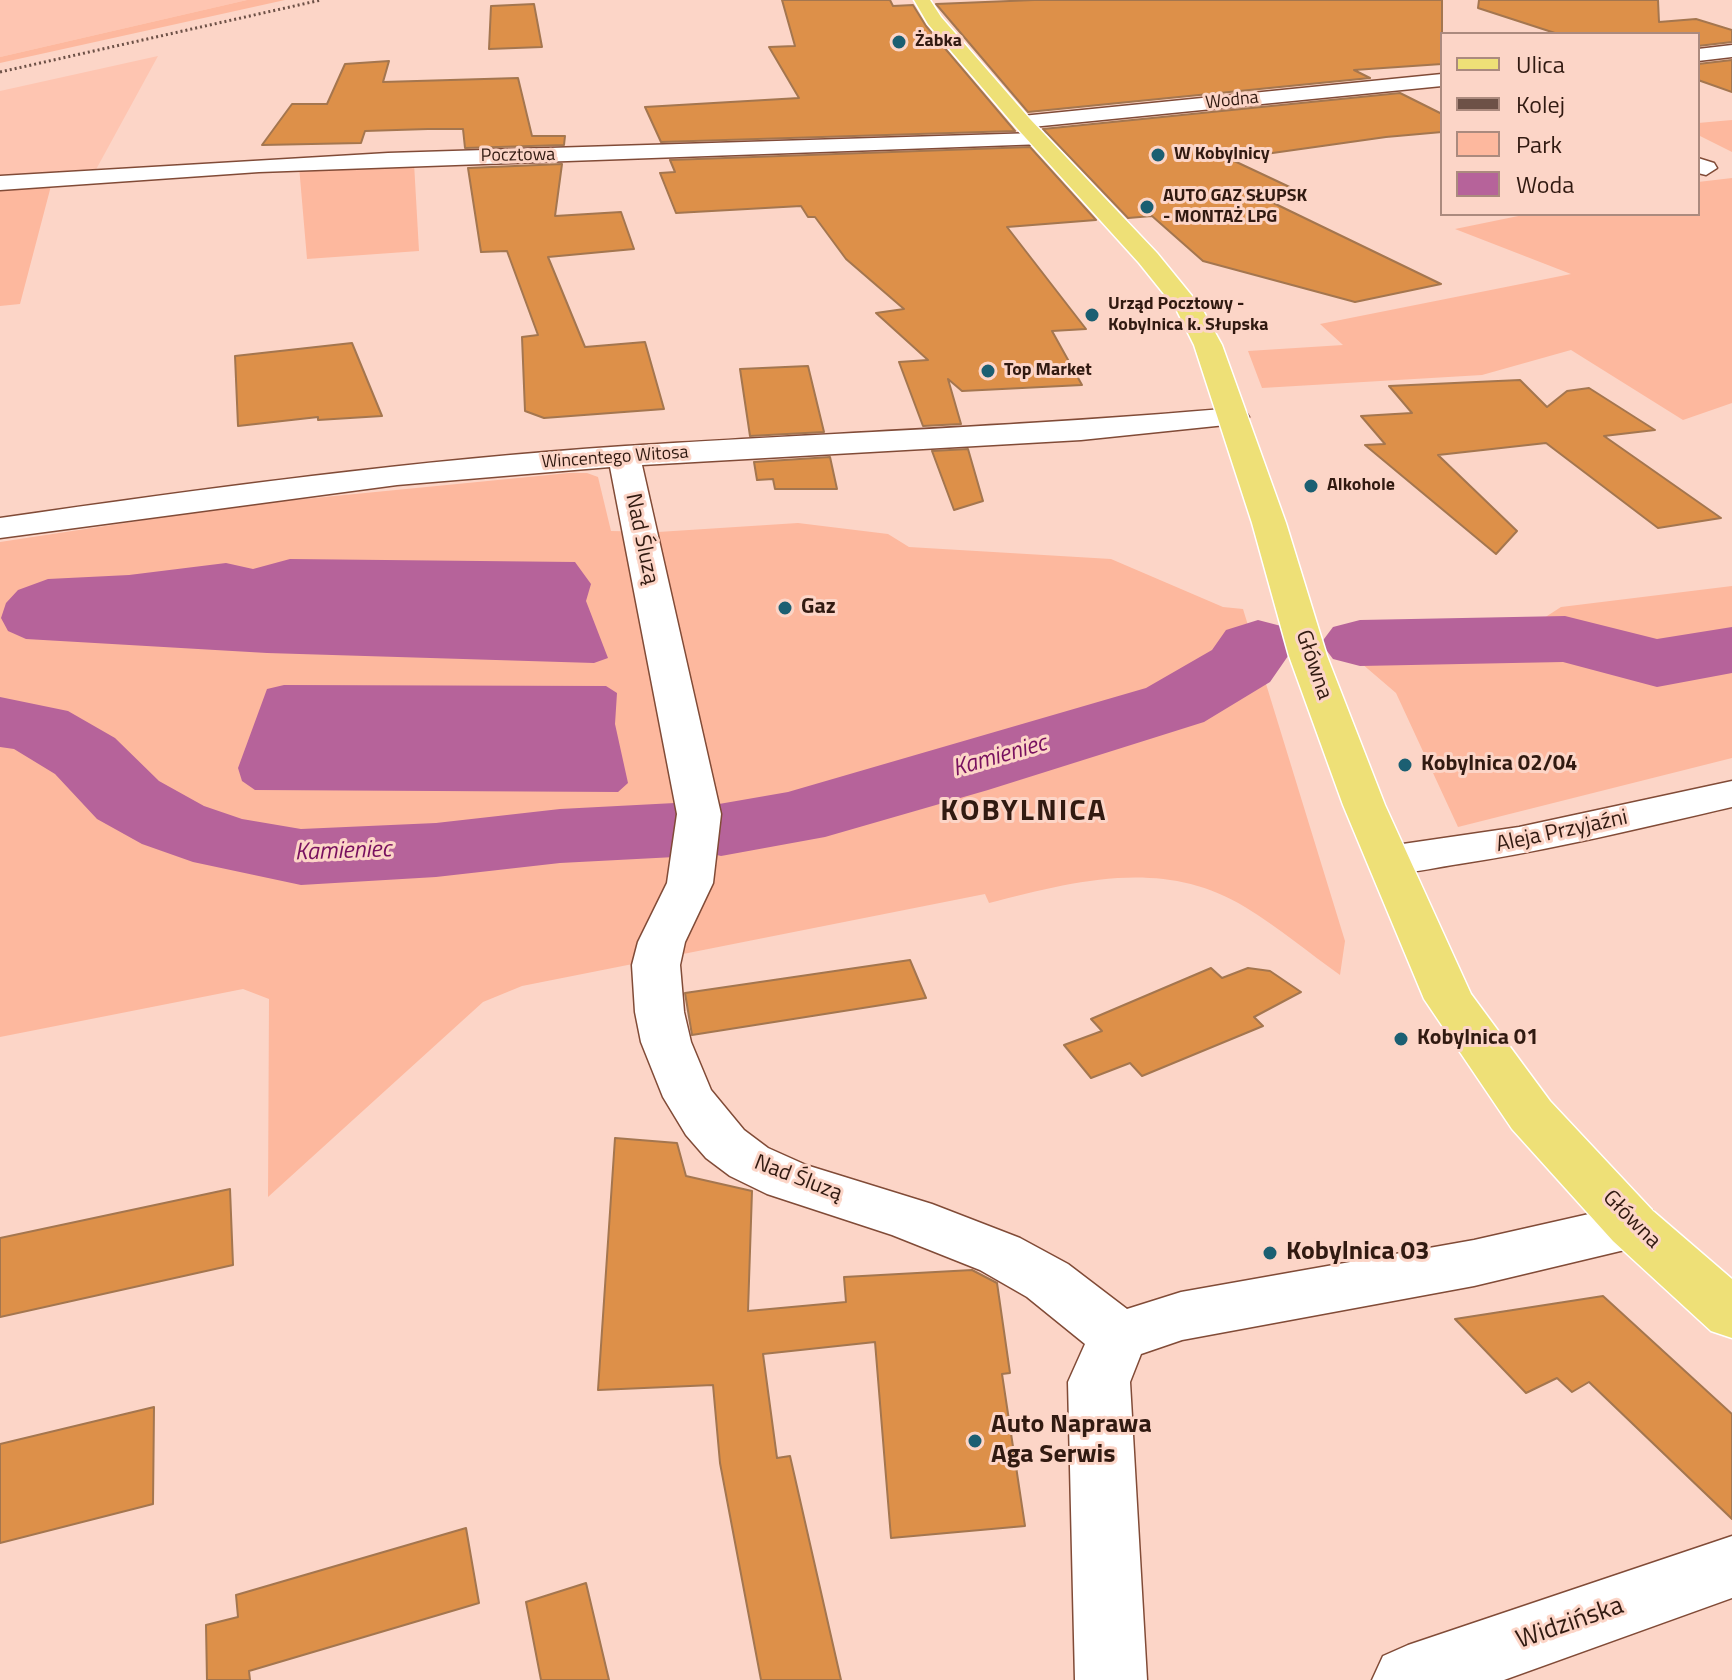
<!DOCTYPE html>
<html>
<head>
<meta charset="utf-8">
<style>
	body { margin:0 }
	#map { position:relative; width:1732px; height:1680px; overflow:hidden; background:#fcd5c7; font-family:"Titillium Web",sans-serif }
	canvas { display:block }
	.legend { position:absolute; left:1440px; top:32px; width:260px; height:184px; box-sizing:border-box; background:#fcd5c7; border:2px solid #ab8a7e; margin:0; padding:10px 14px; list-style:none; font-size:24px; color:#311a11 }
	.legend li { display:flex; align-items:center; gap:16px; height:40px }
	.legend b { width:40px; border:2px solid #ab8a7e }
</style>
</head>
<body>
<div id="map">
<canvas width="1732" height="1680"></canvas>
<ul class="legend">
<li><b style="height:10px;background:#eee077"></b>Ulica</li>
<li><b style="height:10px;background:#6d5147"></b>Kolej</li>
<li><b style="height:22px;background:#fdb89e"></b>Park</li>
<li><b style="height:22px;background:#b6639a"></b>Woda</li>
</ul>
</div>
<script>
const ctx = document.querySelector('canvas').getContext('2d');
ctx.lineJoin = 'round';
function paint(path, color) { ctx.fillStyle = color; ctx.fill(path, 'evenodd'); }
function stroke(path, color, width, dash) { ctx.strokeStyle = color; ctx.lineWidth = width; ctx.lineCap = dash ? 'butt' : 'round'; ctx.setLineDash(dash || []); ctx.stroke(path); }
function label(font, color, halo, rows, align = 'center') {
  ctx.font = font + ' "Titillium Web",sans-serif'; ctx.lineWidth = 6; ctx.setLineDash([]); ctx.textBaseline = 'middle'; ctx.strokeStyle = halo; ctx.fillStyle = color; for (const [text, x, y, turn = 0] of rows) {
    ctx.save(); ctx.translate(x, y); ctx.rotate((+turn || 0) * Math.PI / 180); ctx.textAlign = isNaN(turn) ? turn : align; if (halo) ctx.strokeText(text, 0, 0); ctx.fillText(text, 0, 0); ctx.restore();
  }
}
const built = new Path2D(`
	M0,0H247L0,57Z
	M158,56L93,175L0,183V91Z`);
const green = new Path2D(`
	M247,0H285L0,63V57Z
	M1732,120V152L1698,135V123Z
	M414,163L419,251L307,259L299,166Z
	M1732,178V403L1683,420L1571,350L1482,375L1262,388L1248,351L1343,345L1320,324L1571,274L1455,229L1528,214H1698V182Z
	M52,182L20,304L0,306V187Z
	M569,473H587L598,477L611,531L658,532L798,523L888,534L909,547L1111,559L1223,607L1243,609L1345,941L1340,975C1309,953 1278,927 1245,907C1163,857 1076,881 989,903L985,894L522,986L483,1002L268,1197L269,999L243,989L0,1037V542L243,505Z
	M1732,586V758L1458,827L1396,693L1361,663L1346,626L1530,627L1561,607Z`);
const water = new Path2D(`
	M290,559L575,562L591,584L586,601L608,658L594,663L267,653L26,639L8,631L1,618L6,603L18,590L48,579L129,575L226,563L253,569Z
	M284,685L606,686L617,693L615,724L628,783L618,792L255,790L242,781L238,768L267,689Z`);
const river = new Path2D(`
	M1565,616L1657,639L1732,627V673L1657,687L1563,662L1360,666L1333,659L1321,643L1333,627L1360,620Z
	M1258,620L1285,627L1297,643L1270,682L1204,722L988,790L825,837L721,856L700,851L675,857L560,863L436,877L301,885L193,862L142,844L97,819L55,774L14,749L0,747V697L68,711L115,738L159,781L204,806L242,819L301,829L436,823L560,809L675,803L696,808L788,792L1146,688L1212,650L1226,630Z`);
const building = new Path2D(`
	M782,0H890L893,6L913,5L926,26L1015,131L661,142L645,107L799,98L769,47L795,46Z
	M1034,0H1442V64L1354,70L1370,78L1028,112L936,4Z
	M1479,0H1658L1659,22L1696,19L1732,30V42L1698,46V34H1558L1478,8Z
	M534,4L542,47L489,49L491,6Z
	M1732,60V92L1698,80V64Z
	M389,61L383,82L518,78L532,136H565L564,145L465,148L463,129H428L365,131L361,143L262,145L292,104H327L345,64Z
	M1400,93L1442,114V132L1386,137L1230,159L1296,190L1259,196L1441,284L1355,302L1203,261L1152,216L1128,218L1043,129Z
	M1030,147L1096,220L1007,227L1086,329L1052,331L1082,385L962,391L948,379L961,424L923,426L899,362L928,360L876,313L904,309L846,259L815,217H808L801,206L676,213L660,173L675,172L670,160Z
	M562,164L555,216L621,212L634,249L548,257L585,347L645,342L664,409L544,418L525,411L522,337L538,335L507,251L481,252L468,168Z
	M352,343L382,416L318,420V417L238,426L235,356Z
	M808,366L824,432L750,436L740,369Z
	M1520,380L1547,407L1567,391L1589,388L1655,430L1604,436L1721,518L1658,528L1546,443L1438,455L1517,531L1496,554L1365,445L1385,444L1361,416L1412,413L1389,386Z
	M968,449L983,501L954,510L932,451Z
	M830,457L837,489H775L773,479L757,480L754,462Z
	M910,960L926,998L692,1035L685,993Z
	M1211,968L1222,978L1248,968L1270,971L1301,992L1254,1017L1263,1026L1142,1076L1130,1063L1091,1078L1064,1045L1102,1031L1091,1019Z
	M615,1138L677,1143L686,1176L752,1191L748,1311L846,1302L844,1277L972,1270L997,1283L1010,1373L1002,1374L1025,1526L891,1538L875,1342L763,1354L777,1458L790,1456L841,1680H761L720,1463L713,1385L598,1390Z
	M230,1189L233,1265L0,1317V1238Z
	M1603,1296L1732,1414V1519L1589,1382L1572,1392L1557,1378L1526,1393L1455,1319Z
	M154,1407L153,1504L0,1543V1444Z
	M466,1528L479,1603L249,1671L250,1680H207L206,1625L238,1617L236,1595Z
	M586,1583L609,1680H541L526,1602Z`);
const minor = new Path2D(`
	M1732,45V57L1698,61V49Z
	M1442,74V86L1022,128L1012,122L1022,116Z
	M1036,133L1044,134L1047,139L1044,144L259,172L0,190V176L388,153Z
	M1698,158L1714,163L1717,168L1706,175L1698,173Z
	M1234,408L1245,411L1249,417L1245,423L1081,440L642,465L721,814L713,883L685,942L680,965L684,1012L691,1042L711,1090L744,1130L768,1148L806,1165L932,1204L1020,1238L1068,1264L1127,1309L1181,1292L1474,1240L1633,1204L1653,1211L1661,1226L1653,1241L1633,1248L1474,1286L1182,1340L1141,1354L1130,1382L1147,1680H1075L1068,1382L1085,1344L1027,1297L980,1270L892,1235L767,1194L730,1176L706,1158L686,1135L663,1097L641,1042L635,1012L632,965L638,942L667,883L677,814L610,467L397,485L0,538V518C208,488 415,460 625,446C828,433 1031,426 1234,408Z
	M1732,781V807C1641,828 1551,850 1459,864C1431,868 1401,877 1373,870L1367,860L1373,850L1389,846L1519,827Z
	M1732,1536V1598L1504,1680H1372L1383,1656L1408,1645Z`);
const major = new Path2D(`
	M914,0H930L941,17L1029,118L1157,253L1201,307L1222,345L1286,523L1327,656L1385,805L1471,994L1550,1101L1653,1211L1732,1279V1338L1711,1331L1613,1241L1512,1129L1424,999L1343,805L1289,656L1252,523L1194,345L1176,309L1139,263L1015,126L928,24Z`);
const rail = new Path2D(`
	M0,72L321,0`);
const markers = [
	[899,42,8,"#1b5f72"],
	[1158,155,8,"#1b5f72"],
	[1147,207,8,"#1b5f72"],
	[1092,315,8,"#1b5f72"],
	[988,371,8,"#1b5f72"],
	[1311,486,8,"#1b5f72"],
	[785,608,8,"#1b5f72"],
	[1405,765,8,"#1b5f72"],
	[1401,1039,8,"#1b5f72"],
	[1270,1253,8,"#1b5f72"],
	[975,1441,8,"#1b5f72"]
];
const farPoinames = [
	["Żabka",915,42],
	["W Kobylnicy",1174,155],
	["AUTO GAZ SŁUPSK",1163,197],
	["- MONTAŻ LPG",1163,218],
	["Urząd Pocztowy -",1108,305],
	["Kobylnica k. Słupska",1108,326],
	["Top Market",1004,371],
	["Alkohole",1327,486]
];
const farStreetnames = [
	["Wodna",1232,101,-6],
	["Pocztowa",518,156,-1],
	["Wincentego Witosa",615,458,-4]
];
const streetNames = [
	["Nad Śluzą",641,539,78],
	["Główna",1313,665,71],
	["Aleja Przyjaźni",1562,832,-12],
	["Nad Śluzą",798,1179,21],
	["Główna",1631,1220,45]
];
const poiNames = [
	["Gaz",801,608],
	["Kobylnica 02/04",1421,765],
	["Kobylnica 01",1417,1039]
];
const waterNames = [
	["Kamieniec",1000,757,-16],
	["Kamieniec",343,852,-2]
];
const nearPoinames = [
	["Kobylnica 03",1286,1253],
	["Auto Naprawa",991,1426],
	["Aga Serwis",991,1456]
];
const nearStreetnames = [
	["Widzińska",1570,1624,-19]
];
const districtNames = [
	["KOBYLNICA",1024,813]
];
paint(built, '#fec5b1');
paint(green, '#fdb89e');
paint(water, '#b6639a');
paint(river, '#b6639a');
paint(building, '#dd9049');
stroke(building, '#a4764f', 2);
stroke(minor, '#814b37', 3);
stroke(major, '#fff', 3);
paint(minor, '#fff');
paint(major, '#eee077');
stroke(rail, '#6d5147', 3, [2, 3]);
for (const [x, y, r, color] of markers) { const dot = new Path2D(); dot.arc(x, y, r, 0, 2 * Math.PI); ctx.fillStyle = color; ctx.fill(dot); stroke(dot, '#fcd5c7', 3); }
label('bold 18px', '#311a11', '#fcd5c7', farPoinames, 'left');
label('18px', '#311a11', '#fcd5c7', farStreetnames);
label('22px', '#311a11', '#fcd5c7', streetNames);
label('bold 22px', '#311a11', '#fcd5c7', poiNames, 'left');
label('italic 24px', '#78105f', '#fcd5c7', waterNames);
label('bold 26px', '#311a11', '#fcd5c7', nearPoinames, 'left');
label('26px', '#311a11', '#fcd5c7', nearStreetnames);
ctx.letterSpacing = '2px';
label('bold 30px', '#311a11', '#fcd5c7', districtNames);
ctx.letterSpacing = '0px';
</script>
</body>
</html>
